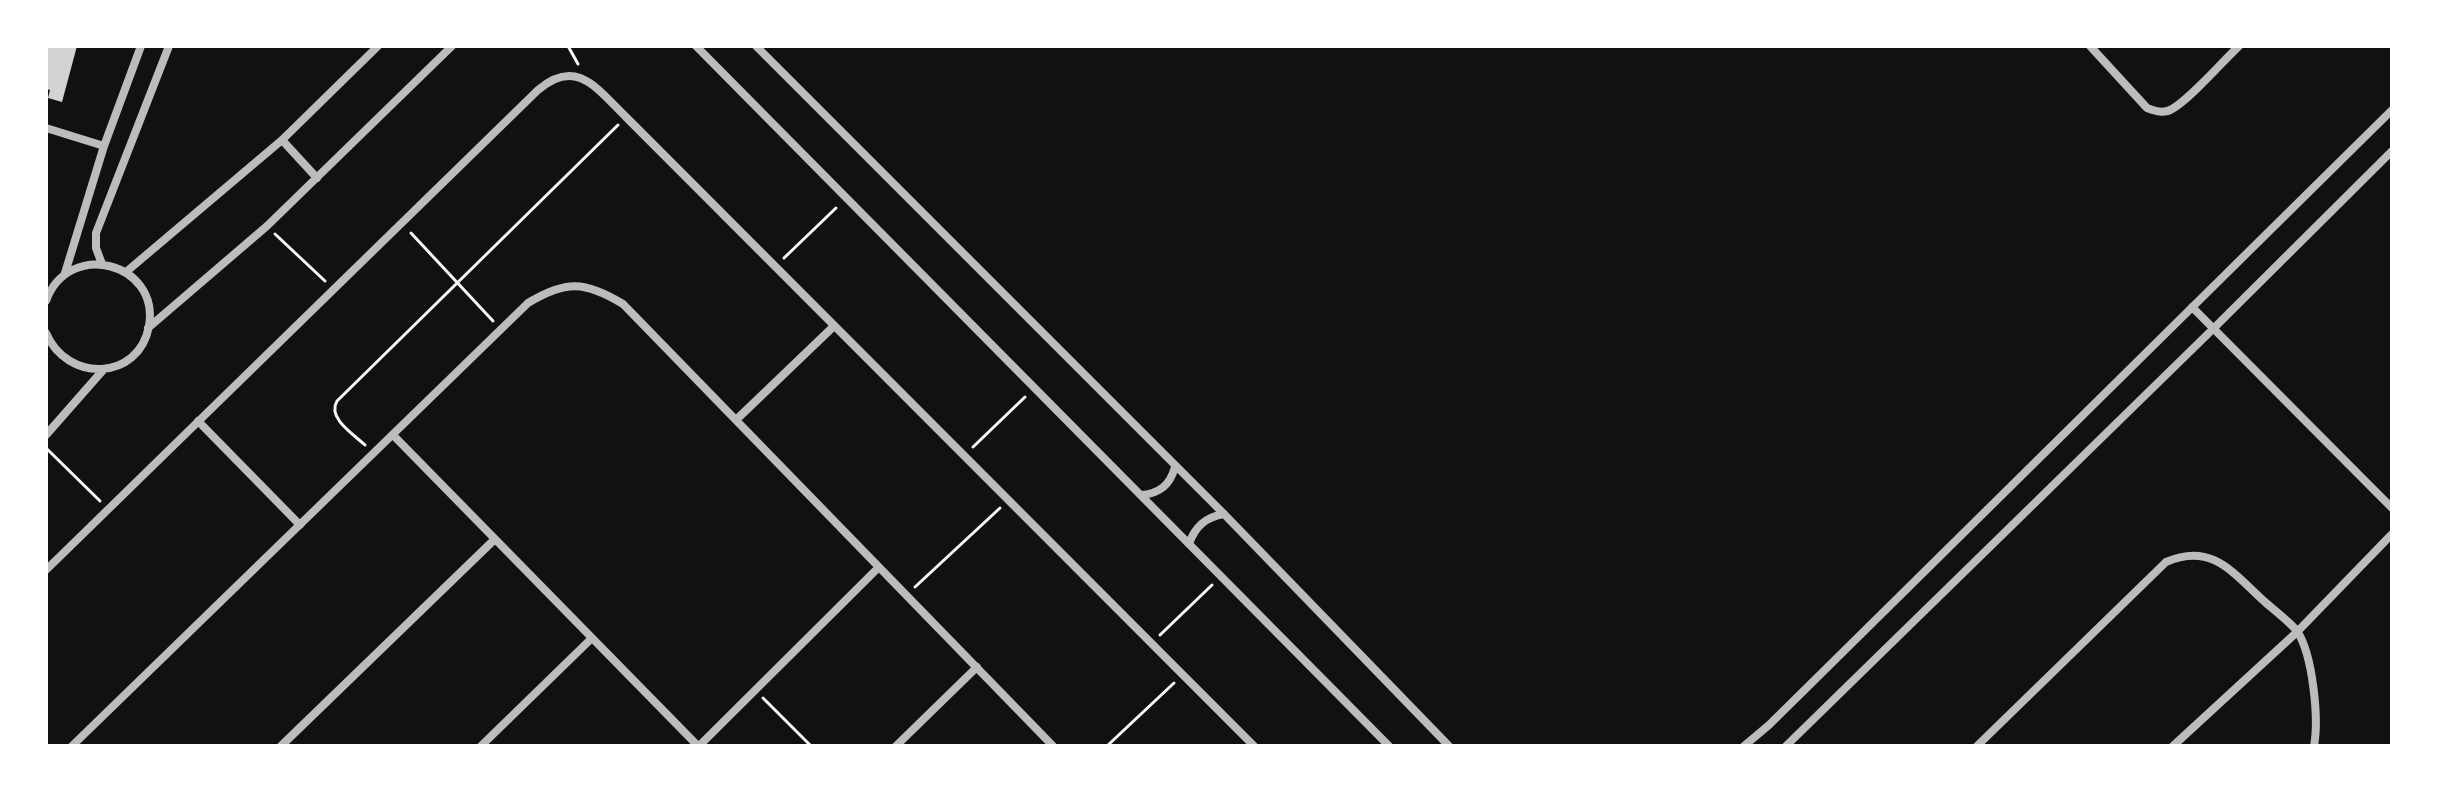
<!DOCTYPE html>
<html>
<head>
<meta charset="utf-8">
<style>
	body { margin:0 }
	#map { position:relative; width:2438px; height:792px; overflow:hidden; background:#111; font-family:Mulish,sans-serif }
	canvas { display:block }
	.frame { position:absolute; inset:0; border:48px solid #fff; pointer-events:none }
</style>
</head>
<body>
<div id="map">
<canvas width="2438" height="792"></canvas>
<div class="frame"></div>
</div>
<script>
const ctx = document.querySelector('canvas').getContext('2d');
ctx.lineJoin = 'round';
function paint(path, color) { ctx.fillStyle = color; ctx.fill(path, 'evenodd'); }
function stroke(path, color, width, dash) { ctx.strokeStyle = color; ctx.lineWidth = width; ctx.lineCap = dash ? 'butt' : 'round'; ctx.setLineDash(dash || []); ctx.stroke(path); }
const building = new Path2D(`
	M46,46H77L62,102L48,98L50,90L46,89Z`);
const path = new Path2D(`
	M568,46L578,64
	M411,233L493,321
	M275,234L325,281
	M784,258L836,208
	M365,445C353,434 327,418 337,401L618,125
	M973,447L1025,397
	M46,448L100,501
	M915,587L1000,508
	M1160,635L1212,585
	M763,698L811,746
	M1107,746L1174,683`);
const minor = new Path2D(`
	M696,46L1389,746
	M756,46L1224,514L1449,746
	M2090,46L2147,108C2155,111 2164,114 2172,109C2190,99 2222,62 2239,46
	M46,128L104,146
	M282,140L317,178
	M102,264L96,248V233L169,46
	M126,272L282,140L378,46
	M65,273L104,146L141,46
	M46,301C68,239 160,262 149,326C139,381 67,383 46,333
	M2192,307L2392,508
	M148,328L267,226L452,46
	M736,420L834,326
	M198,421L300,525
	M46,435L104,369
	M393,435L698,746
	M1142,495C1160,493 1170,485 1175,467
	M1189,544C1195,526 1206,517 1224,514
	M46,570L538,90C577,57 597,89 626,117L1254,746
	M72,746L528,303C566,280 585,281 623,304L1053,746
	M281,746L495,539
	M481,746L592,638
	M699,746L879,567
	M896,746L977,667
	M1744,746L1769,725L2392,110
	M1786,746L2214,328L2392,151
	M1977,746L2166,562C2212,542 2233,573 2265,602C2275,611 2289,621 2297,631C2313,655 2319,719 2314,746
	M2173,746L2297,632L2392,534`);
paint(building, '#d3d3d3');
stroke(path, '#f5f5f5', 3);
stroke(minor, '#bcbcbc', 8);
</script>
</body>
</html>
